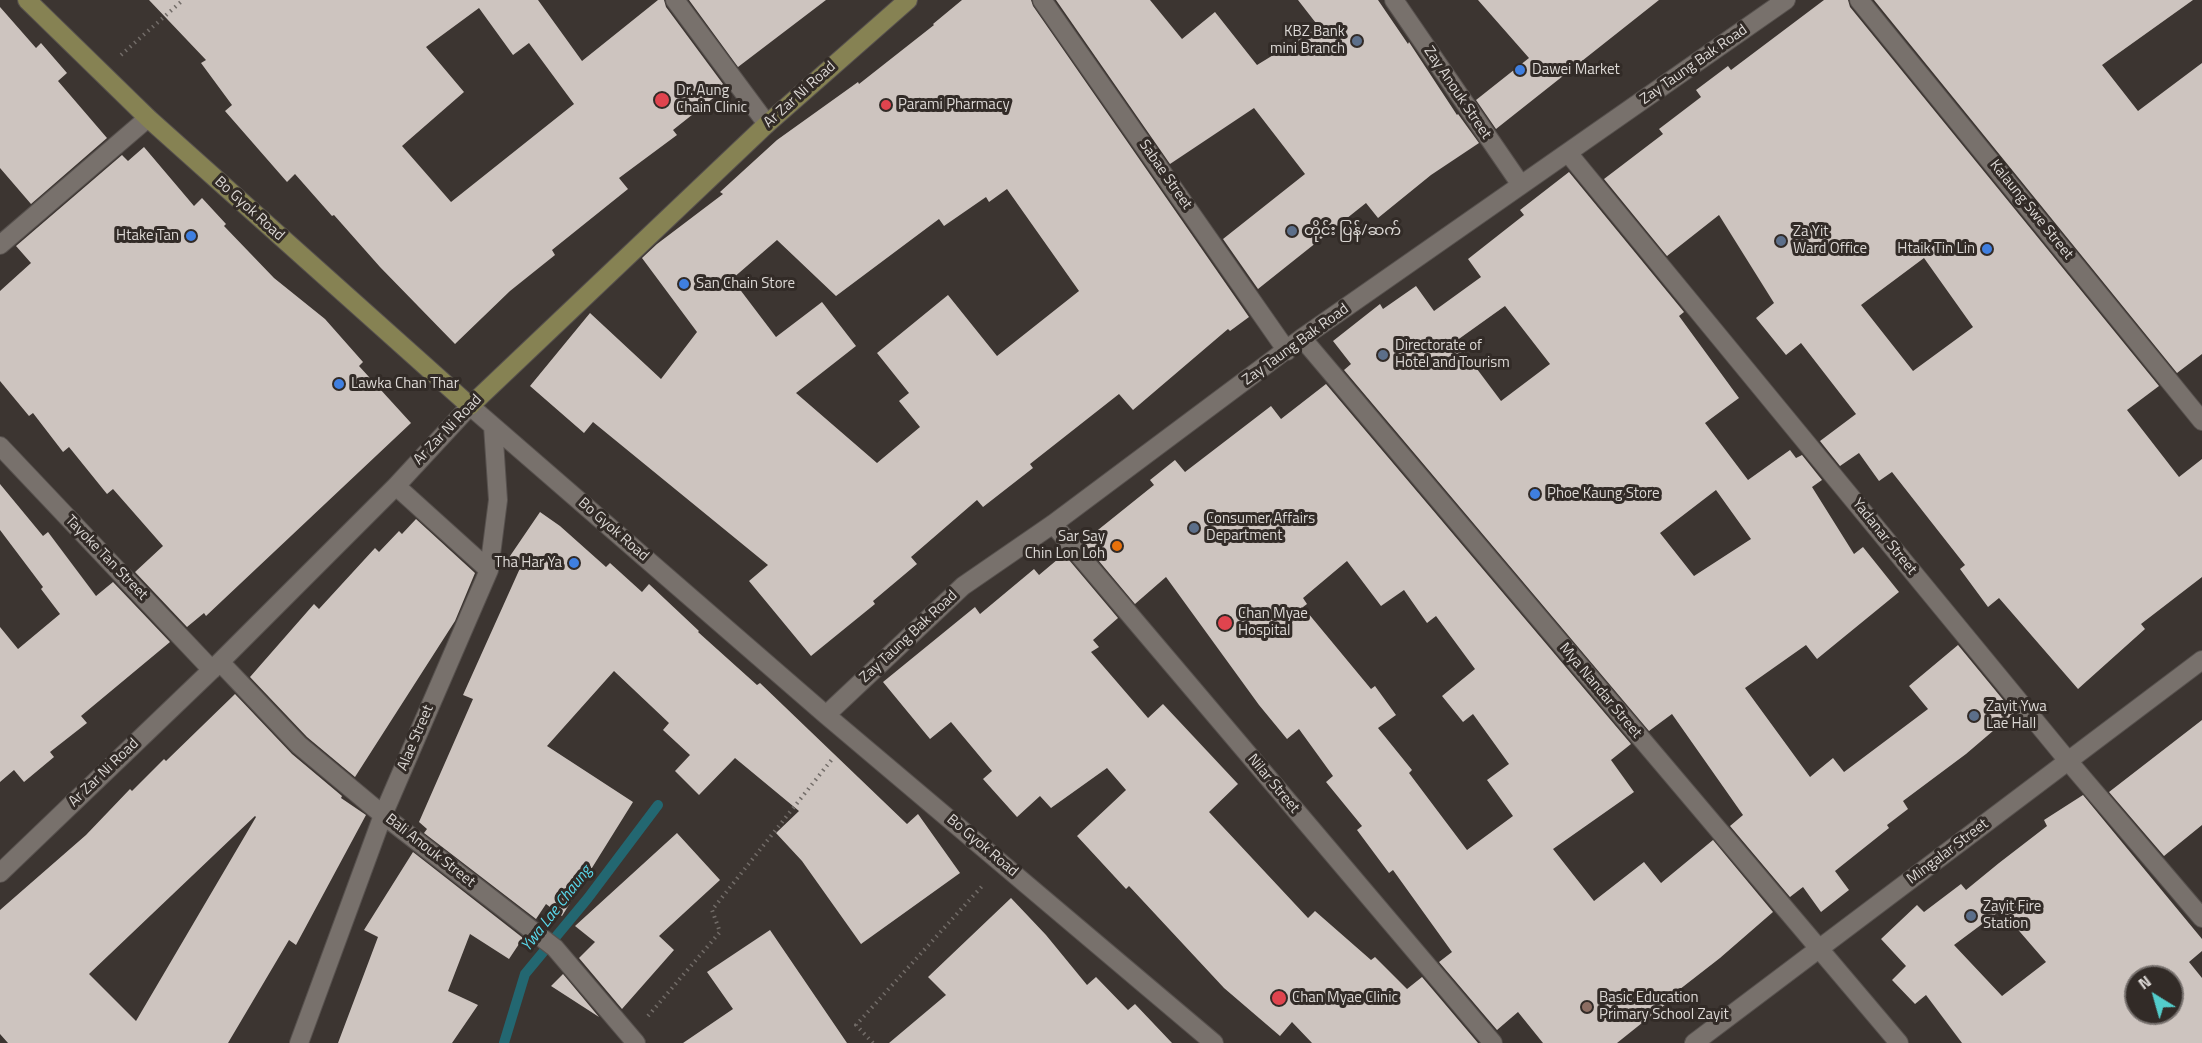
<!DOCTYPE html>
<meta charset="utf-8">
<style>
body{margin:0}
#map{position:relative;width:2202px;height:1043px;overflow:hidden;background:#3c3531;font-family:"Titillium Web",sans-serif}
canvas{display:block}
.north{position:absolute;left:2124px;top:965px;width:60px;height:60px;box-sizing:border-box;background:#322b27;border:2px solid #76706d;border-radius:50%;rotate:323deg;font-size:16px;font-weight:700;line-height:24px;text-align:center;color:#dcd8d5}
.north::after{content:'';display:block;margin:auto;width:21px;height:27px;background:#53cdcb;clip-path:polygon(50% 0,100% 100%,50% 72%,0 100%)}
</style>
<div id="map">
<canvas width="2202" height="1043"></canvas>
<div class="north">N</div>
</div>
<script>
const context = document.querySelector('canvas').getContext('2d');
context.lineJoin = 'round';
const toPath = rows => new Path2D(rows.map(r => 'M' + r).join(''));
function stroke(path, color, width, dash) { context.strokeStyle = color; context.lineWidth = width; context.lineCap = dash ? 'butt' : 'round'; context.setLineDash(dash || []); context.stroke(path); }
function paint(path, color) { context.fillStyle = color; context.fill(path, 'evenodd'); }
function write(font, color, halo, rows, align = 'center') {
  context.font = font + ' "Titillium Web","Noto Sans Myanmar",sans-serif'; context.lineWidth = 6; context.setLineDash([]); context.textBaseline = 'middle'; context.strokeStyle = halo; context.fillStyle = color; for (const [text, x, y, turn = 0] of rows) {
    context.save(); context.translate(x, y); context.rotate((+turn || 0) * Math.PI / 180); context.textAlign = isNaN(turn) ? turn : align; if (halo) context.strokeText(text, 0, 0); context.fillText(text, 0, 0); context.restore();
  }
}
const stream = toPath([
 [504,1043,525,974,588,898,658,805]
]);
const building = toPath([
 [149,0,538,0,582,61,658,0,664,0,666,7,726,88,673,130,677,135,619,178,628,189,552,250,555,255,510,291,455,344,380,267,334,215,332,216,295,174,287,182,225,111,232,105,201,63,206,60],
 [479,8,513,55,529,43,574,104,451,202,402,146,464,92,426,47],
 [689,0,826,0,738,67],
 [962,0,1031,0,1033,6,1249,317,1230,331,1228,329,1133,410,1119,394,1030,464,1033,468,983,507,977,500,911,557,917,564,873,601,875,604,811,656,749,581,768,565,593,422,584,433,530,386,590,313,661,379,697,332,642,258,657,244,723,194,720,192,777,140,858,82,859,84,934,25,933,24],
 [1007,189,1079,291,997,356,948,295,877,353,909,393,899,401,920,427,877,463,796,393,856,346,822,302,776,337,732,279,777,240,836,296,939,219,944,226,986,197,989,202],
 [1056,0,1150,0,1182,39,1215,12,1257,65,1319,27,1298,0,1378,0,1408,44,1409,42,1457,115,1458,114,1479,143,1431,175,1378,218,1366,203,1258,289,1223,239,1305,174,1254,108,1170,164],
 [1478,0,1659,0,1496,129,1476,100,1529,58],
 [1824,0,1848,0,1850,7,2159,386,2127,410,2179,477,2202,459,2202,577,2141,624,2145,629,2078,689,1999,598,1988,607,1960,569,1965,565,1892,472,1879,481,1859,453,1840,466,1820,441,1856,414,1801,343,1786,355,1756,318,1774,303,1719,215,1667,256,1604,179,1663,134,1659,129,1701,97,1696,90,1728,66,1731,70],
 [1924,258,1973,327,1913,371,1861,305],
 [1874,0,2193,0,2102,65,2138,111,2202,63,2202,354,2177,373],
 [0,7,36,48,41,43,67,73,58,81,107,138,31,204,0,168],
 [144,147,194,206,202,198,226,224,224,226,274,278,325,319,363,362,359,366,411,423,206,616,204,613,187,627,135,572,163,546,113,489,107,494,69,447,63,452,33,413,29,416,0,381,0,291,31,263,16,246,122,155,128,161],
 [1569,172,1684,312,1679,316,1739,398,1705,423,1748,480,1790,450,1796,458,1802,455,1822,480,1812,487,1854,554,1863,547,1899,592,1817,659,1806,645,1745,688,1810,777,1833,758,1844,772,1928,709,1909,686,1958,645,2014,713,1966,754,1903,801,1908,809,1887,825,1889,828,1835,871,1849,890,1821,912,1803,887,1790,897,1730,826,1743,815,1672,714,1649,731,1344,370,1351,364,1333,341,1380,304,1383,309,1416,286,1434,311,1481,277,1468,259,1524,215,1520,210],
 [1505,306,1550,364,1501,401,1456,341],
 [1716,490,1751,539,1694,576,1660,533],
 [1326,384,1631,744,1611,760,1634,792,1553,849,1594,901,1644,862,1661,883,1713,840,1773,912,1720,958,1675,993,1677,995,1617,1043,1543,1043,1518,1012,1497,1030,1439,962,1452,952,1393,870,1389,873,1357,830,1362,826,1326,782,1333,776,1299,729,1287,739,1259,705,1166,577,1135,604,1083,542,1154,485,1150,480,1175,460,1185,472,1271,406,1281,419],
 [1347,561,1381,606,1404,590,1427,623,1436,616,1475,669,1442,696,1463,722,1473,714,1509,764,1487,780,1513,816,1467,850,1409,773,1412,770,1378,728,1396,715,1375,686,1371,689,1303,607,1307,604,1303,598],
 [0,484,43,536,48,532,96,596,113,582,170,642,81,716,87,723,50,752,54,757,24,782,14,770,0,782,0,627,18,649,60,614,41,589,43,587,0,530],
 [540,512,560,526,606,567,610,563,642,592,649,584,699,631,698,632,757,685,760,683,907,824,918,814,960,873,861,944,802,861,776,833,799,811,735,758,699,795,675,771,690,755,663,730,669,723,614,671,547,746,633,802,562,916,546,904,536,919,424,833,427,829,419,822,473,699,463,695,521,566,508,559],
 [416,519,475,573,455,621,355,777,307,737,250,677,314,604,319,609,375,548,379,552,399,531,402,534],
 [1064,554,1118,618,1093,640,1099,647,1091,652,1148,718,1163,704,1238,784,1209,812,1308,918,1315,911,1371,960,1375,957,1407,989,1422,977,1478,1043,1312,1043,1292,1022,1280,1036,1224,988,1129,886,1126,889,1077,836,1126,790,1107,768,1051,808,1040,796,1017,817,983,779,992,771,951,722,930,739,883,682,975,607,980,614,1034,569,1039,575],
 [235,694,292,754,342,796,341,798,366,815,296,945,289,940,228,1043,8,1043,0,1034,0,910,86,835,130,789,132,791,164,759,166,761],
 [255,816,256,817,136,1021,89,974],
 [2202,720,2202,825,2164,856,2109,792],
 [2083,795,2202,939,2202,951,2189,962,2202,978,2202,1043,1962,1043,1926,995,1915,1004,1892,980,1906,966,1881,939,1917,905,1924,912,1961,884,1966,890,1999,863,2047,826,2044,820],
 [2001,910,2046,962,2002,996,1954,945],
 [2136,977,2172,977,2172,1013,2136,1013],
 [677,833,720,880,659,936,674,950,622,1009,579,958,595,942,575,926],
 [413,852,523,938,509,959,470,934,448,991,478,1005,452,1043,338,1043,378,937,364,930],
 [1011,898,1046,935,1087,985,1096,977,1128,1010,1135,1004,1172,1043,889,1043,946,995,928,977],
 [770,930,847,1043,683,1043,733,1009,707,972],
 [563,974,599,1017,551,986]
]);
const path = toPath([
 [121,55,183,0],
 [648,1016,720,932,712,910,833,758],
 [873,1043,856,1025,984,884]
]);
const minor = toPath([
 [675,0,767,124],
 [1042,0,1287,351],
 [1394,0,1521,185],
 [1859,0,2202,421],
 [1568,153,2069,762,2202,918],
 [0,245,148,118],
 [1302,338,1899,1043],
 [0,446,212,670],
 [396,486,489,570],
 [1053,524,1493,1043],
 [220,662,299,745,383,815,555,948,636,1043],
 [826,715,963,586,1053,524,1302,338,1786,0],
 [0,873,220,662,396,486,470,406,826,715,1214,1043],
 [299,1043,383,815,489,570,498,500,493,426],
 [1694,1043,2202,660]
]);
const major = toPath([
 [27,0,148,118,470,406,767,124,908,0]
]);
const markers = [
 [1357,41,6,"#5c6f8a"],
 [1520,70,6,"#3f7fe0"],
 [662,100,8,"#e0444e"],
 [886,105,6,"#e0444e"],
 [1292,231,6,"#5c6f8a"],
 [191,236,6,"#3f7fe0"],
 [1781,241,6,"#5c6f8a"],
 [1987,249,6,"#3f7fe0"],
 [684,284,6,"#3f7fe0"],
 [1383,355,6,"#5c6f8a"],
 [339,384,6,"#3f7fe0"],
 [1535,494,6,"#3f7fe0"],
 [1194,528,6,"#5c6f8a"],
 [1117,546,6,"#e8710a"],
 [574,563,6,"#3f7fe0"],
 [1225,623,8,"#e0444e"],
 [1974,716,6,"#5c6f8a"],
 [1971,916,6,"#5c6f8a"],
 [1279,998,8,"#e0444e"],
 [1587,1007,6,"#8d6e63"]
];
const poiNames = [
 ["KBZ Bank",1345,32,"right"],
 ["mini Branch",1345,49,"right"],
 ["Dawei Market",1532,70],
 ["Dr. Aung",676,91],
 ["Chain Clinic",676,108],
 ["Parami Pharmacy",898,105],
 ["တိုင်း ပြန်/ဆက်",1304,231],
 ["Za Yit",1793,232],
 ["Ward Office",1793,249],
 ["Htake Tan",179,236,"right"],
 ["Htaik Tin Lin",1975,249,"right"],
 ["San Chain Store",696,284],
 ["Directorate of",1395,346],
 ["Hotel and Tourism",1395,363],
 ["Lawka Chan Thar",351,384],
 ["Phoe Kaung Store",1547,494],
 ["Consumer Affairs",1206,519],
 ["Department",1206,536],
 ["Sar Say",1105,537,"right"],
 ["Chin Lon Loh",1105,554,"right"],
 ["Tha Har Ya",562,563,"right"],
 ["Chan Myae",1238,614],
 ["Hospital",1238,631],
 ["Zayit Ywa",1986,707],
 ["Lae Hall",1986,724],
 ["Zayit Fire",1983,907],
 ["Station",1983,924],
 ["Chan Myae Clinic",1292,998],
 ["Basic Education",1599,998],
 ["Primary School Zayit",1599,1015]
];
const streetNames = [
 ["Zay Taung Bak Road",1694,65,-35],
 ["Zay Anouk Street",1457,93,56],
 ["Ar Zar Ni Road",800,95,-42],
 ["Sabae Street",1165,175,55],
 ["Bo Gyok Road",249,209,42],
 ["Kalaung Swe Street",2031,210,51],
 ["Zay Taung Bak Road",1296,345,-36],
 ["Ar Zar Ni Road",448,430,-46],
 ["Bo Gyok Road",613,530,41],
 ["Yadanar Street",1884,537,51],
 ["Tayoke Tan Street",106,558,46],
 ["Zay Taung Bak Road",909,637,-43],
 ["Mya Nandar Street",1600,691,50],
 ["Alae Street",416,738,-67],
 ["Ar Zar Ni Road",104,773,-44],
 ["Nilar Street",1273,784,50],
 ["Bo Gyok Road",982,846,40],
 ["Bali Anouk Street",430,851,38],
 ["Mingalar Street",1948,852,-37]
];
const waterNames = [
 ["Ywa Lae Chaung",557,909,-52]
];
stroke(stream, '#236771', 10);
paint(building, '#cdc4bf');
stroke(minor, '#57514e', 20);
stroke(major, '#57514e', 20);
stroke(path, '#726c68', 4, [1.5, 4.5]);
stroke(minor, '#78716c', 18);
stroke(major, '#868253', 18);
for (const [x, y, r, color] of markers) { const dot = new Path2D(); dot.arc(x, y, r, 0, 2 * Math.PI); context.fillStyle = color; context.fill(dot); stroke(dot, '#322b27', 2); }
write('15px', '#dcd8d5', '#322b27', poiNames, 'left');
write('15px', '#dcd8d5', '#322b27', streetNames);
write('italic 16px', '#59daed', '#322b27', waterNames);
</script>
